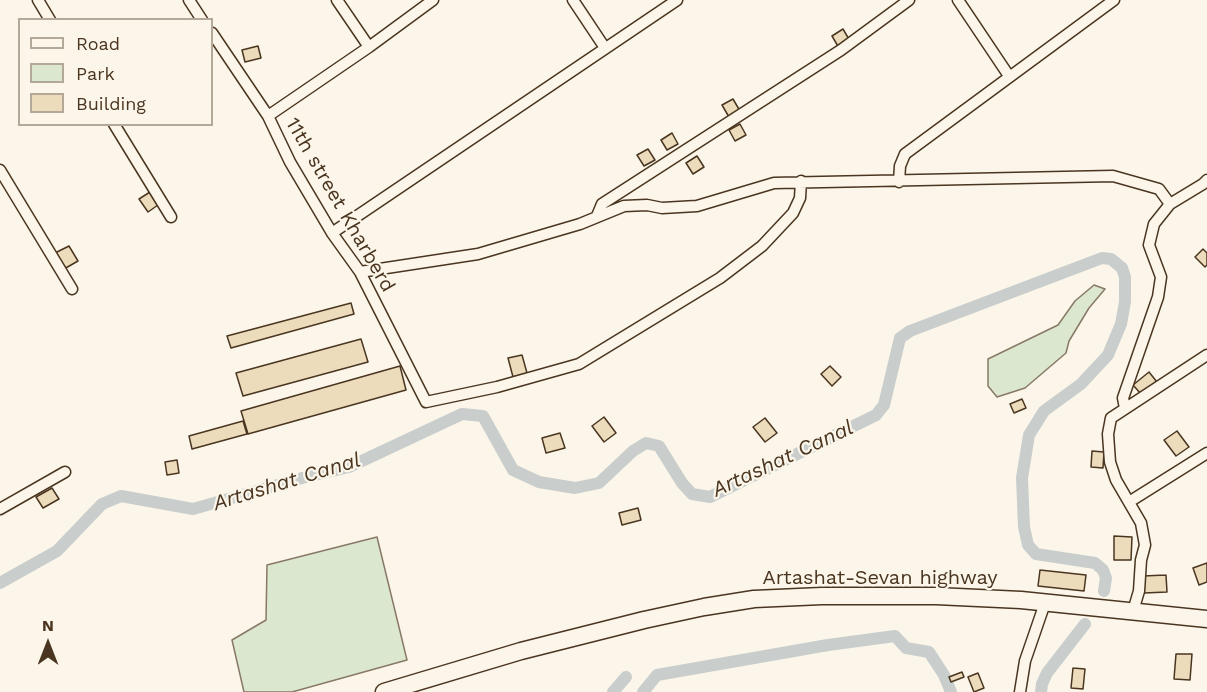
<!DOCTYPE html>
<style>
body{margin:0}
#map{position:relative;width:1207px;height:692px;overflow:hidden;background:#fbf6e9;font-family:"Work Sans",sans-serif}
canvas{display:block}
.legend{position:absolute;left:18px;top:18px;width:195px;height:108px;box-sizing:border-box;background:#fbf6e9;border:2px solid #b4a999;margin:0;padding:8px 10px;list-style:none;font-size:18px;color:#4a3520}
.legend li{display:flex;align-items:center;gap:12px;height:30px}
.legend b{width:30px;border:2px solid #b4a999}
.north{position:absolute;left:18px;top:614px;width:60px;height:60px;-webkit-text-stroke:4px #fbf6e9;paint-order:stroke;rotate:0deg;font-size:16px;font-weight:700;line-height:24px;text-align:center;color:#4a3520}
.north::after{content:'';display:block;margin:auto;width:21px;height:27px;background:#4a3520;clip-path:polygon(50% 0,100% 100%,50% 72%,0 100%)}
</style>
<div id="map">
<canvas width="1207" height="692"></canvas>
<ul class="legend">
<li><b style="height:8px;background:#fbf6e9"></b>Road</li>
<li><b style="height:16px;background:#dce7d0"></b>Park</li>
<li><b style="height:16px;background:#ecdcbc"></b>Building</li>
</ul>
<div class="north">N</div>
</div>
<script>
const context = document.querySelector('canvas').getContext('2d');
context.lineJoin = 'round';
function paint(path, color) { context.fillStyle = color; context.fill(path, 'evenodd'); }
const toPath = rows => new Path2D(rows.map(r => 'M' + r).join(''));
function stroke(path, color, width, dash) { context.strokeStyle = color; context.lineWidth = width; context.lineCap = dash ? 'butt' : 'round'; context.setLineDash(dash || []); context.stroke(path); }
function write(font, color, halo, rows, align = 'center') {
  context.font = font + ' "Work Sans",sans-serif'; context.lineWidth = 4.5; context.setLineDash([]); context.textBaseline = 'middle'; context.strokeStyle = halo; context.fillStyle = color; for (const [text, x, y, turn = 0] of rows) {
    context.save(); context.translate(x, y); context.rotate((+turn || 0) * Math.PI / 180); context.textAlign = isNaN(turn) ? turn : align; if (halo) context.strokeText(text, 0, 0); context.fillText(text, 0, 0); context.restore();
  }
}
const green = toPath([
 [1094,285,1105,289,1089,308,1069,341,1066,353,1025,388,997,397,988,386,988,359,1058,325,1075,301,1094,285],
 [377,537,407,660,292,692,244,692,232,640,266,620,267,565,377,537]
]);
const canal = toPath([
 [0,583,57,551,102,504,121,496,193,509,302,478,349,467,462,414,483,416,513,470,539,482,575,488,599,483,633,451,646,443,659,446,682,483,692,494,710,497,876,415,884,405,900,338,910,331,1102,258,1111,259,1122,268,1125,277,1125,302,1121,324,1108,355,1081,384,1044,411,1029,435,1022,478,1024,527,1028,545,1036,554,1095,563,1103,570,1106,578,1104,591],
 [613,692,626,677],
 [643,692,657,675,828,645,895,636,906,648,929,652,944,675,951,692],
 [1041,692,1042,684,1047,673,1085,624]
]);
const building = toPath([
 [843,29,850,41,839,48,832,36,843,29],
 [258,46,261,58,245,62,242,50,258,46],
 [733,99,740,111,729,117,722,105,733,99],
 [740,124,746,135,735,141,729,130,740,124],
 [672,133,678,144,667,150,661,140,672,133],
 [648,149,655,160,644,166,637,155,648,149],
 [697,156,704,167,693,174,686,163,697,156],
 [150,192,158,205,148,212,139,199,150,192],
 [69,246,78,261,64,269,55,253,69,246],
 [1203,249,1207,253,1207,265,1205,267,1195,257,1203,249],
 [351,303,354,314,231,348,227,336,351,303],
 [361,339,368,362,243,396,236,373,361,339],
 [522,355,527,373,513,377,508,358,522,355],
 [400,366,406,390,248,434,241,411,400,366],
 [830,366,841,377,832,386,821,374,830,366],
 [1149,372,1157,382,1141,394,1133,385,1149,372],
 [1022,399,1026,408,1014,413,1010,404,1022,399],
 [604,417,616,433,604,442,592,426,604,417],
 [765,418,777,433,765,442,753,427,765,418],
 [243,421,247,434,192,449,189,436,243,421],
 [1177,431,1189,447,1176,456,1164,440,1177,431],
 [560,433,565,448,546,453,542,438,560,433],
 [1092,451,1104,452,1103,468,1091,467,1092,451],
 [177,460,179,473,167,475,165,462,177,460],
 [52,488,59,499,43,508,36,497,52,488],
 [638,508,641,520,622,525,619,513,638,508],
 [1114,536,1132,537,1131,560,1114,560,1114,536],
 [1207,563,1207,582,1199,585,1193,568,1207,563],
 [1040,570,1086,575,1084,591,1038,586,1040,570],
 [1166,575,1167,592,1144,593,1143,576,1166,575],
 [1176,654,1192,654,1190,680,1174,679,1176,654],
 [1073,668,1085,669,1083,689,1071,688,1073,668],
 [962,672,964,677,951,682,949,677,962,672],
 [978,673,984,688,974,692,968,677,978,673]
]);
const street = toPath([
 [38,0,50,20],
 [189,0,202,20],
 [337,0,369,47],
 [573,0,605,48],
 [958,0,1009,76],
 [212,33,268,116,290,162,332,233,360,272,426,402,497,387,579,364,720,278,762,246,793,213,800,198,801,181],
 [268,116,369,47,433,0],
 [114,124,171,217],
 [0,170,72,289],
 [899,182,900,166,905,154,1114,0],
 [1170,204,1203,184,1207,180],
 [597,216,602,204,841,50,909,0],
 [332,233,677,0],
 [360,272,478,254,580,224,624,206,647,205,662,208,697,206,774,183,1113,176,1159,189,1170,204,1154,224,1149,245,1161,277,1158,297,1123,398,1125,408],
 [1129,502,1207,453],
 [0,509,65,472],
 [1133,611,1139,591,1141,560,1145,545,1141,523,1116,480,1110,462,1108,434,1111,418,1207,355],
 [1020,692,1025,661,1045,603]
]);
const primary = toPath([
 [384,692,521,651,644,620,704,607,754,599,822,596,936,596,1021,600,1207,619]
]);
const streetNames = [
 ["11th street Kharberd",340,205,60],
 ["Artashat-Sevan highway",880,578]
];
const waterNames = [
 ["Artashat Canal",783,459,-25],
 ["Artashat Canal",287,482,-17]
];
paint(green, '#dce7d0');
stroke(green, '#887966', 1.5);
stroke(canal, '#c9cecd', 12);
paint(building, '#ecdcbc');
stroke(building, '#4a3520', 1.5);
stroke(street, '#4a3520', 13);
stroke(primary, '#4a3520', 19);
stroke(street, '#fbf6e9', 10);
stroke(primary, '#fbf6e9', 16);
write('20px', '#4a3520', '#fbf6e9', streetNames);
write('italic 21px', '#4a3520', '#fbf6e9', waterNames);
</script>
